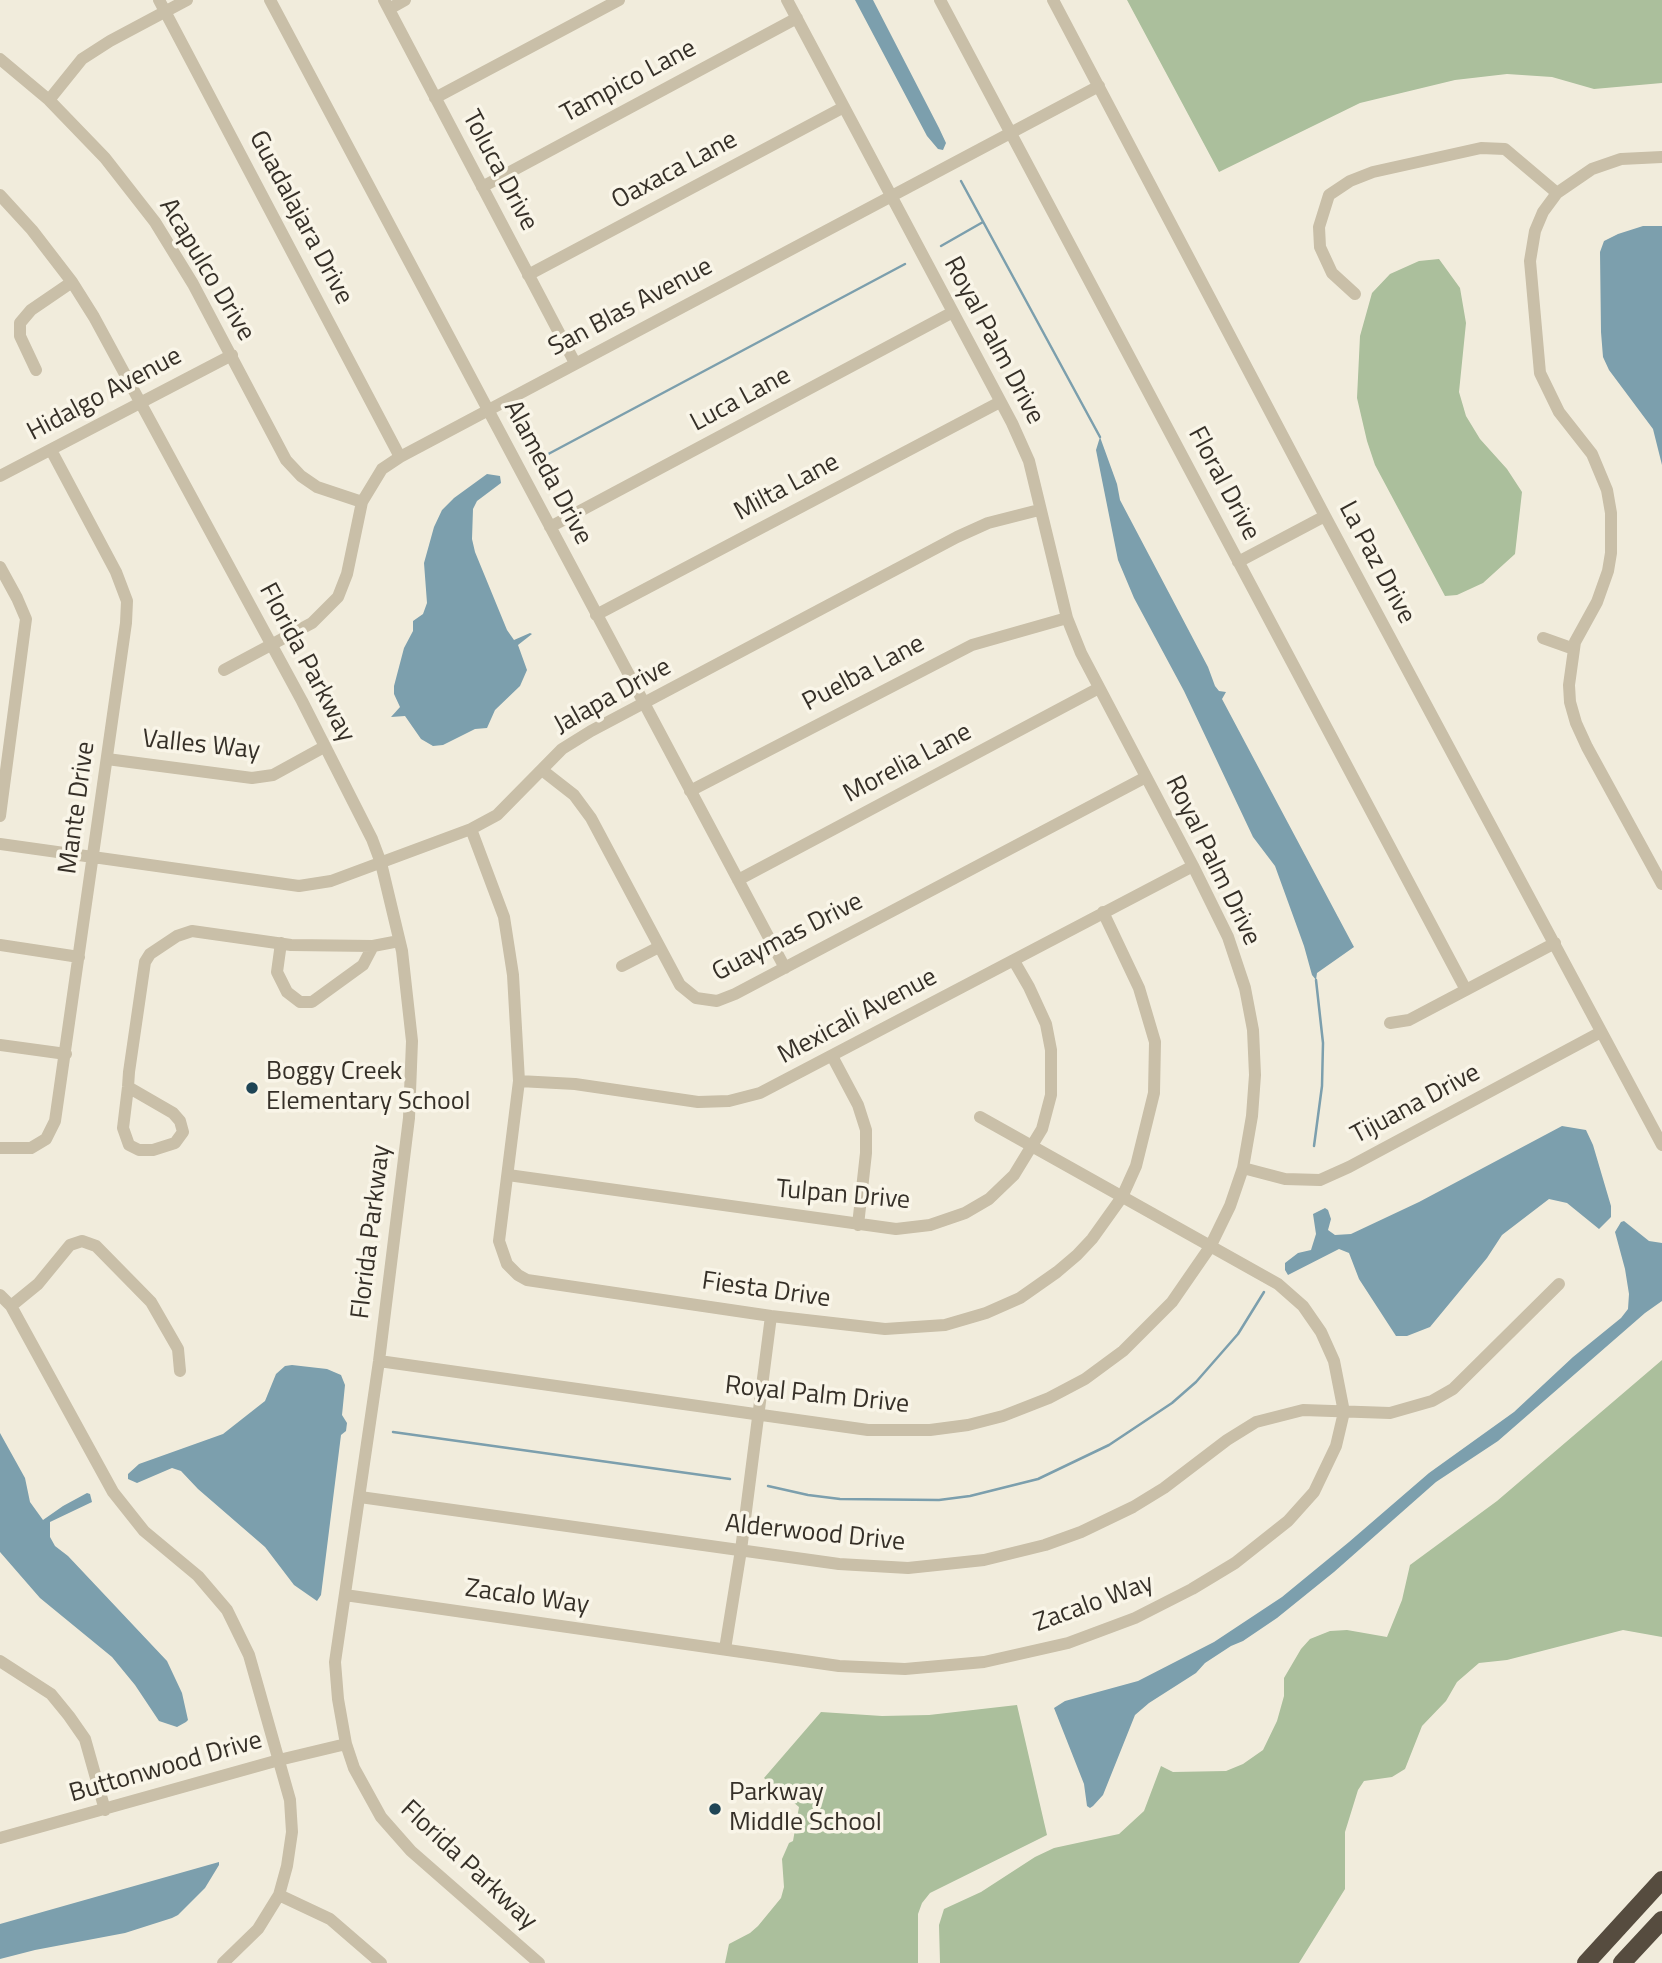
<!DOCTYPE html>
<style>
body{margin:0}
canvas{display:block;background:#f1ecdc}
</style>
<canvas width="1662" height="1963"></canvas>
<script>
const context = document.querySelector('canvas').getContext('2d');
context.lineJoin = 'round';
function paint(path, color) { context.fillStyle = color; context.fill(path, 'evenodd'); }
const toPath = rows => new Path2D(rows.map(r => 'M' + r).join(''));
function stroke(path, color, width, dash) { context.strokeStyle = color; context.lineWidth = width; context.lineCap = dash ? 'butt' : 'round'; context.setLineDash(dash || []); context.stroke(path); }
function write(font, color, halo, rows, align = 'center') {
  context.font = font + ' "Titillium Web",sans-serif'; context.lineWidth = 7; context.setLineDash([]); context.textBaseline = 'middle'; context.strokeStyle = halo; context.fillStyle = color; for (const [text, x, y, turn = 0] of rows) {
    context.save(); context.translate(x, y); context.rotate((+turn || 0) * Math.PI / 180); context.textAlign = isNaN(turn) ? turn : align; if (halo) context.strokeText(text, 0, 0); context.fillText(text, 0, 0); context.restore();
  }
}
const green = toPath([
 [1127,0,1662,0,1662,83,1594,89,1552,77,1507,74,1455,80,1360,103,1219,172],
 [1439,259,1460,288,1466,323,1459,392,1466,416,1480,439,1507,469,1522,492,1515,554,1483,583,1457,595,1445,596,1375,465,1367,441,1357,398,1360,336,1372,293,1390,274,1419,261],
 [1662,1360,1662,1637,1623,1630,1507,1660,1479,1663,1457,1682,1446,1701,1422,1726,1405,1769,1392,1777,1364,1781,1358,1790,1345,1832,1345,1889,1299,1963,940,1963,939,1925,944,1909,981,1892,1035,1857,1054,1848,1119,1834,1144,1811,1161,1766,1173,1772,1226,1771,1243,1764,1263,1750,1277,1721,1284,1696,1284,1678,1301,1649,1310,1639,1330,1631,1347,1630,1387,1637,1402,1600,1410,1565,1497,1501],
 [1017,1705,1047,1835,930,1893,922,1903,918,1914,918,1963,725,1963,729,1944,750,1933,758,1926,781,1898,784,1887,782,1859,789,1843,793,1841,799,1807,764,1778,821,1712,882,1716,929,1715]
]);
const water = toPath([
 [855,0,873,0,939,128,946,143,943,150,938,149,927,136],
 [1643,226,1662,226,1662,465,1653,429,1609,370,1603,357,1601,332,1600,252,1604,241,1618,234],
 [1100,437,1117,484,1120,500,1208,667,1215,686,1219,691,1226,692,1222,699,1354,947,1317,973,1316,980,1312,975,1304,946,1275,866,1253,837,1184,691,1134,598,1118,560,1096,450],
 [487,474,500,476,501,483,477,501,473,509,472,539,475,552,507,630,514,640,530,633,532,634,518,645,527,670,520,686,495,710,487,728,475,729,443,745,433,746,421,739,405,716,391,717,400,707,394,694,394,686,404,648,413,631,413,621,423,614,427,603,424,563,434,527,442,510,454,498],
 [1562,1126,1586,1130,1593,1145,1611,1206,1611,1217,1599,1229,1567,1203,1549,1199,1502,1235,1487,1258,1430,1327,1407,1336,1396,1336,1359,1279,1349,1253,1339,1249,1288,1275,1285,1270,1285,1263,1298,1253,1311,1250,1316,1234,1313,1214,1325,1208,1328,1210,1331,1219,1328,1230,1335,1235,1351,1234,1419,1202],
 [1624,1221,1649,1241,1662,1243,1662,1301,1645,1313,1498,1441,1436,1482,1334,1572,1277,1618,1243,1641,1231,1646,1205,1663,1196,1673,1149,1703,1135,1715,1103,1795,1093,1806,1090,1808,1087,1806,1084,1784,1054,1708,1065,1701,1138,1681,1214,1642,1282,1597,1349,1542,1429,1473,1514,1412,1573,1357,1621,1318,1628,1309,1629,1294,1625,1269,1615,1232,1621,1222],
 [292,1365,327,1369,341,1375,345,1385,342,1415,347,1423,346,1431,341,1435,321,1595,317,1601,294,1585,265,1547,198,1489,181,1471,172,1468,137,1483,128,1479,128,1474,139,1464,223,1434,265,1401,276,1374,285,1366],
 [0,1433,25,1478,30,1502,43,1520,63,1506,87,1493,90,1494,92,1502,50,1522,50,1537,55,1546,68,1556,167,1661,182,1693,188,1720,186,1722,177,1727,159,1721,135,1685,112,1657,40,1598,0,1552],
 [219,1862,219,1865,205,1888,178,1915,172,1918,125,1933,35,1950,0,1959,0,1924]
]);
const stream = toPath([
 [961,181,1100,437],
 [941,246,983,222],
 [537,460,905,264],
 [1314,1146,1322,1086,1323,1043,1316,980],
 [393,1432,730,1479],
 [768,1486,808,1495,840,1499,939,1500,970,1496,1038,1479,1109,1445,1172,1403,1196,1382,1238,1334,1264,1292]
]);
const minor = toPath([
 [159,0,400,457],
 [270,0,785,968],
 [384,0,575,363],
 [940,0,1466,990],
 [1053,0,1325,516,1662,1145],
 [389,9,405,0],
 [0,59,49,100,105,158,155,222,193,284,286,460,301,476,317,487,362,502],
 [435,98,619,0],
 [49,100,82,59,110,41,187,0],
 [1662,157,1621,159,1592,169,1557,193,1543,212,1535,231,1530,261,1540,373,1559,412,1592,454,1607,490,1611,513,1611,553,1608,571,1597,602,1575,642,1569,685,1570,702,1576,723,1587,747,1662,884],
 [482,187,797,18],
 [0,195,32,230,72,282,94,317,302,701,372,839,381,863,402,951,412,1041,409,1118,379,1361,335,1662,338,1699,346,1744,354,1768,381,1817,411,1851,539,1963],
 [528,275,844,107],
 [1355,294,1332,273,1320,247,1319,227,1329,195,1350,181,1373,172,1481,148,1505,149,1557,193],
 [36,370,20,336,20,323,31,310,72,282],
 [0,476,232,355],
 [550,527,953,312],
 [1238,562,1325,516],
 [0,567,17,598,26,619,0,816],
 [596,615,1000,402],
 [1543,638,1574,649],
 [224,670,312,623,338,597,347,574,362,502,382,469,400,457,1099,86],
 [107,759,252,778,273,775,324,747],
 [542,770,574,795,591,818,680,985,696,998,717,1001,735,994,1146,777],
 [690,791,972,645,1067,618],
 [471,829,504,917,513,975,519,1081,499,1241,507,1264,518,1275,527,1280,771,1316,885,1329,945,1325,986,1313,1020,1298,1057,1272,1077,1255,1092,1239,1122,1197,1136,1166,1154,1093,1155,1042,1139,988,1103,912],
 [0,844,299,886,331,881,471,829,497,815,562,749,591,731,957,537,988,523,1039,510],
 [738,880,1099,688],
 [281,943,277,972,287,992,300,1002,312,1002,363,965,373,946],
 [0,945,79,957],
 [622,966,659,947],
 [1390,1023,1409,1020,1555,943],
 [0,1045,66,1054],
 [832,1056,858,1105,866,1130,866,1153,858,1225],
 [519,1081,575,1084,698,1102,729,1101,760,1093,1193,866],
 [128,1087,173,1113,180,1121,183,1132,175,1143,153,1150,139,1150,129,1145,123,1128,128,1087,129,1072,145,962,150,954,177,936,192,931,291,945,373,946,399,941],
 [0,1148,31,1148,46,1139,55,1121,126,623,127,601,116,572,51,450],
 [1243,1168,1285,1179,1320,1180,1349,1167,1601,1032],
 [508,1175,896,1229,930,1225,965,1213,989,1199,1014,1175,1042,1129,1051,1095,1051,1050,1046,1024,1029,987,1014,961],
 [0,1295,11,1306,113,1492,144,1531,198,1576,227,1610,249,1655,290,1800,292,1832,287,1866,279,1895,258,1929,223,1963],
 [11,1306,38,1284,70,1245,82,1241,96,1246,151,1302,178,1349,180,1371],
 [379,1361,868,1430,930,1430,968,1425,1003,1416,1049,1398,1085,1379,1123,1351,1172,1302,1210,1247,1230,1206,1243,1168,1252,1116,1255,1075,1253,1030,1245,988,1228,937,1193,866,1081,653,1067,618,1029,461,1012,423,787,0],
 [360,1497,839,1564,908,1568,984,1560,1045,1545,1081,1532,1133,1507,1164,1488,1227,1440,1256,1422,1303,1410,1390,1413,1432,1401,1453,1389,1559,1284],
 [345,1595,839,1666,905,1669,984,1662,1068,1643,1135,1618,1192,1589,1235,1563,1288,1521,1314,1492,1336,1446,1344,1412,1334,1361,1321,1332,1303,1306,1278,1284,980,1117],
 [725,1649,741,1550,771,1316],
 [0,1661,51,1694,69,1716,85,1739,105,1810],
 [0,1838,279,1760,346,1744],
 [279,1895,330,1919,381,1963]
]);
const highway = toPath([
 [1586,1963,1662,1880],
 [1622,1963,1662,1920]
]);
const markers = [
 [252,1088,7,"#1f4556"],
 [715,1809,7,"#1f4556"]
];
const streetNames = [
 ["Tampico Lane",629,82,-28],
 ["Toluca Drive",499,171,62],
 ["Oaxaca Lane",675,171,-28],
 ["Guadalajara Drive",300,218,62],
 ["Acapulco Drive",206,270,59],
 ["San Blas Avenue",631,308,-28],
 ["Royal Palm Drive",993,341,62],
 ["Hidalgo Avenue",105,395,-28],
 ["Luca Lane",741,400,-28],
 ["Alameda Drive",547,473,62],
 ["Floral Drive",1223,484,62],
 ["Milta Lane",787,488,-28],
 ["La Paz Drive",1376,563,62],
 ["Florida Parkway",306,663,62],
 ["Puelba Lane",864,674,-28],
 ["Jalapa Drive",613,697,-29],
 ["Valles Way",201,746,6],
 ["Morelia Lane",908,764,-28],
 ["Mante Drive",78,808,-82],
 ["Royal Palm Drive",1212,861,64],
 ["Guaymas Drive",788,938,-27],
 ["Mexicali Avenue",858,1017,-28],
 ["Tijuana Drive",1416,1105,-28],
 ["Tulpan Drive",843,1196,5],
 ["Florida Parkway",372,1232,-83],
 ["Fiesta Drive",766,1291,8],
 ["Royal Palm Drive",817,1396,6],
 ["Alderwood Drive",815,1534,6],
 ["Zacalo Way",527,1598,8],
 ["Zacalo Way",1094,1604,-20],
 ["Buttonwood Drive",166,1768,-16],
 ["Florida Parkway",468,1866,43]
];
const poiNames = [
 ["Boggy Creek",266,1073],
 ["Elementary School",266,1103],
 ["Parkway",729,1794],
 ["Middle School",729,1824]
];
paint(green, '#abbf9c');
paint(water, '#7c9fad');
stroke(stream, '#7c9fad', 2.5);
stroke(minor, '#c9bfa8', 12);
stroke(highway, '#564c3f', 18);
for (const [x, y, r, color] of markers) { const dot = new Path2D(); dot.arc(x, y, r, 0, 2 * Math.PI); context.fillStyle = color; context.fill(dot); stroke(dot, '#f9f5e8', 2.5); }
write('26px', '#363028', '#f9f5e8', streetNames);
write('26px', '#363028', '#f9f5e8', poiNames, 'left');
</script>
